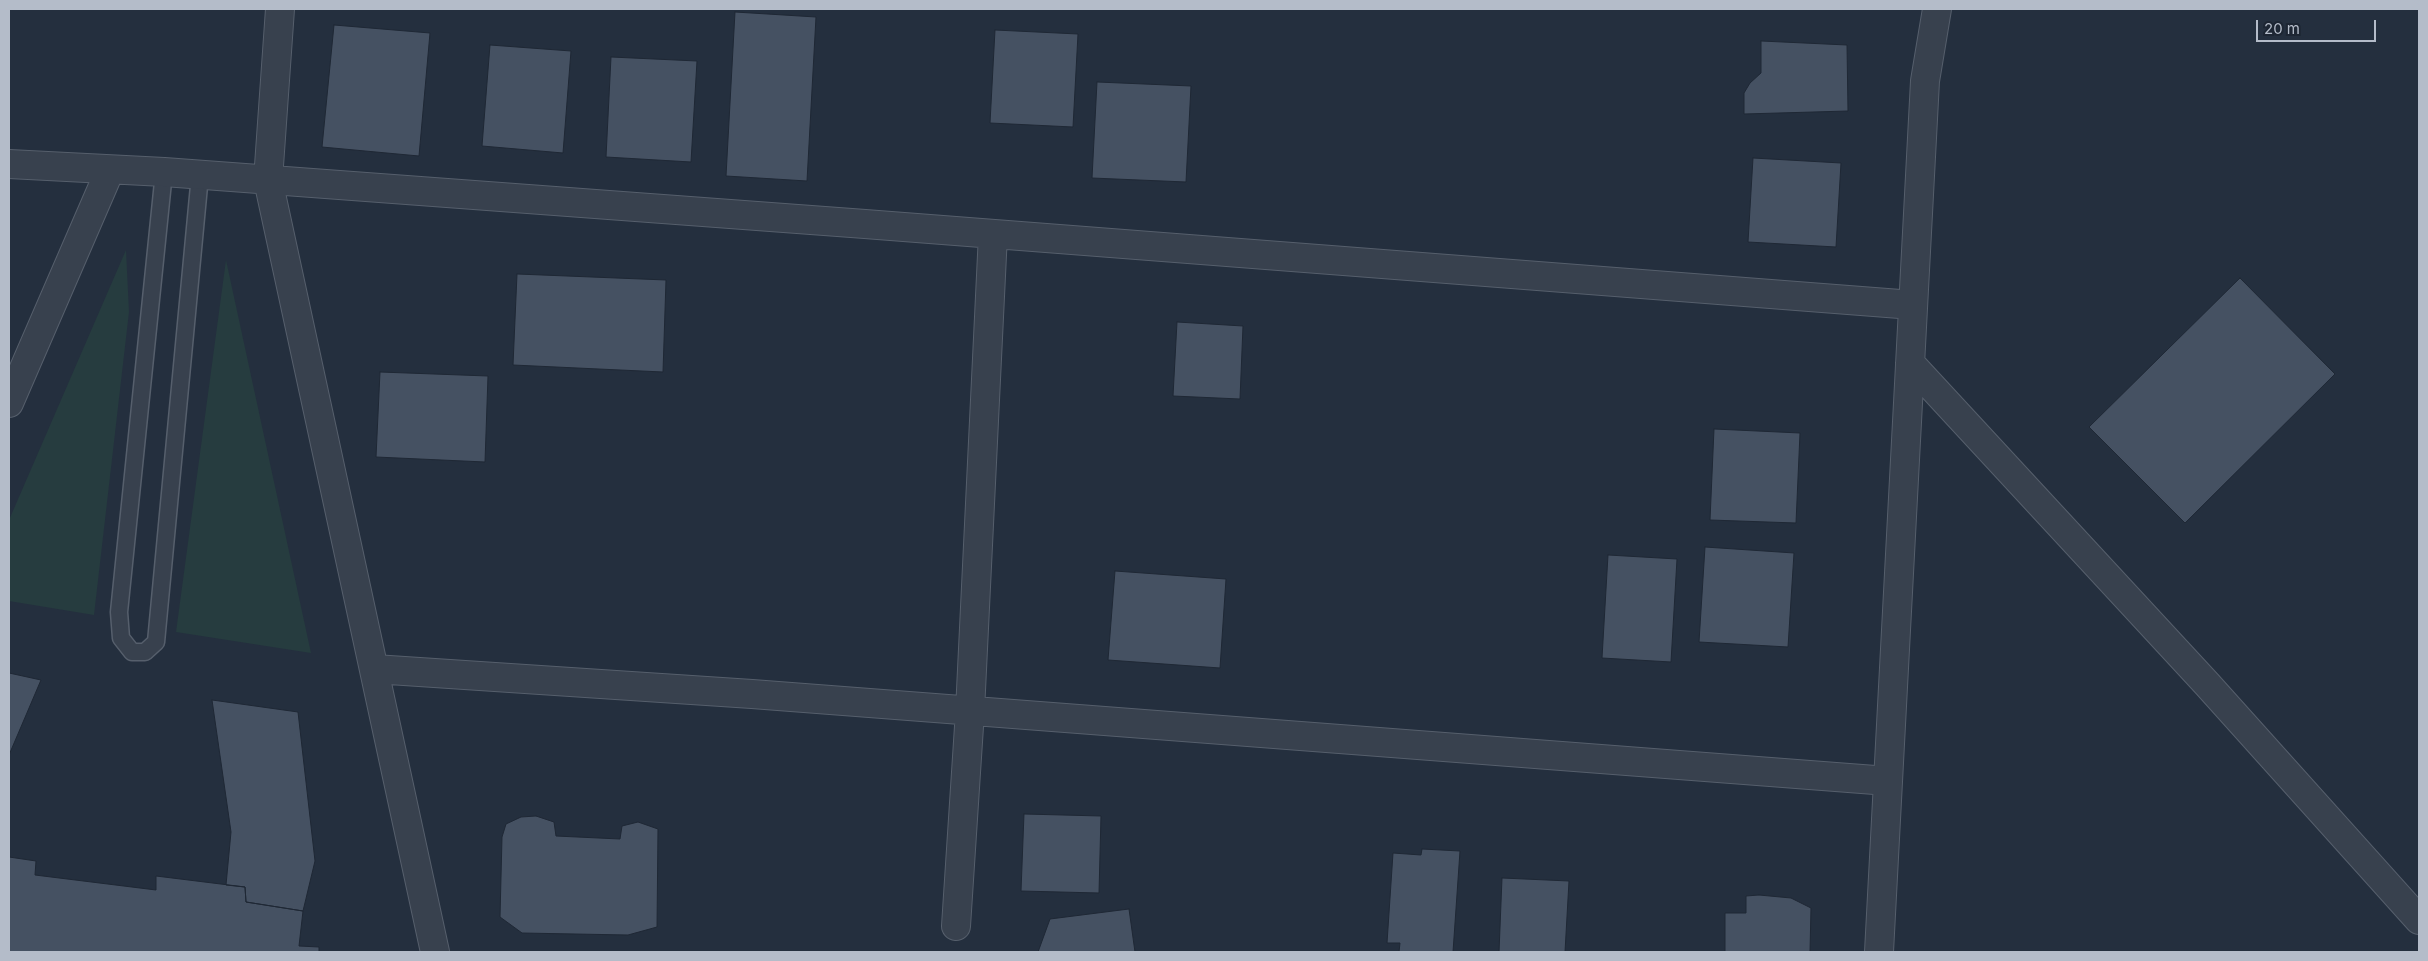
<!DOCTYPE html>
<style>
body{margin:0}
#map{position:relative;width:2428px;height:961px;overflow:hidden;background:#242f3e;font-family:Inter,sans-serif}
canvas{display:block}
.frame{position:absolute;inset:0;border:10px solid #b4bcc9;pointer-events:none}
.scale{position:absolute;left:2256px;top:20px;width:120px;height:22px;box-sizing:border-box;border:2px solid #b4bcc9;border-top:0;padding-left:6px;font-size:15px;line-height:18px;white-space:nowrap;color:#b4bcc9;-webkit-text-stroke:4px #1d2633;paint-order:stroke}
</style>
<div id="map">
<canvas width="2428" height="961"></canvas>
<div class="frame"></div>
<div class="scale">20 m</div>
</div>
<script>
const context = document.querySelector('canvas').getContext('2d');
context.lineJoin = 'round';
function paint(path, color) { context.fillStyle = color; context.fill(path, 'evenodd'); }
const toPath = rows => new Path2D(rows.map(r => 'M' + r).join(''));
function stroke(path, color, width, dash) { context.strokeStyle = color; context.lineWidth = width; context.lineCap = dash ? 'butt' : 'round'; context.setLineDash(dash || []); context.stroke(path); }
const green = toPath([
 [126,250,129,312,94,615,9,601,9,520],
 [226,260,311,653,176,632]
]);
const building = toPath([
 [735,12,816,17,807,181,726,176,735,12],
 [334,25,430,33,419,156,322,147,334,25],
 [995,30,1078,34,1073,127,990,123,995,30],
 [1761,41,1847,45,1848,111,1744,114,1744,93,1750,83,1761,73,1761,41],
 [490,45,571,51,563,153,482,146,490,45],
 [611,57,697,61,691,162,606,157,611,57],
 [1097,82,1191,86,1186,182,1092,178,1097,82],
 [1753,158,1841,163,1836,247,1748,242,1753,158],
 [517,274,666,280,663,372,513,365,517,274],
 [2240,278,2335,374,2185,523,2089,427,2240,278],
 [1177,322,1243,326,1240,399,1173,396,1177,322],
 [380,372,488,376,485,462,376,457,380,372],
 [1714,429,1800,433,1796,523,1710,520,1714,429],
 [1705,547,1794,553,1788,647,1699,642,1705,547],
 [1608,555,1677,559,1671,662,1602,658,1608,555],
 [1115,571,1226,579,1220,668,1108,660,1115,571],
 [9,673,41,680,9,755,9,673],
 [212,700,298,712,315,861,303,911,246,902,245,887,226,885,231,832,212,700],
 [1024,814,1101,816,1099,893,1021,891,1024,814],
 [536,816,554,822,556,836,620,839,622,826,638,822,658,829,657,927,628,935,522,933,500,917,502,837,506,824,521,817,536,816],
 [1422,849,1460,851,1453,952,1399,952,1400,943,1387,943,1393,853,1421,855,1422,849],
 [9,857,36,861,35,875,156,890,156,876,245,887,246,902,303,911,299,946,319,947,319,952,9,952,9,857],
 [1502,878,1569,881,1565,952,1499,952,1502,878],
 [1759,895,1791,898,1811,908,1810,952,1725,952,1725,913,1746,913,1746,896,1759,895],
 [1129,909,1135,952,1038,952,1050,919,1129,909]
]);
const service = toPath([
 [164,172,119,612,121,638,132,652,145,652,156,642,200,175]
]);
const minor = toPath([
 [280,9,268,180,435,952],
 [9,164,164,172,865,224,1913,305],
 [1910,363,2207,684,2419,920],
 [9,403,110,170],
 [374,669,752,694,1888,781],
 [956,926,970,711,993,234],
 [1879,952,1925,81,1937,9]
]);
paint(green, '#263c3f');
paint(building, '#455162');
stroke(building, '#1f2835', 1);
stroke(service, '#565f6c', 19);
stroke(minor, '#565f6c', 30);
stroke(service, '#38414e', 16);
stroke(minor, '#38414e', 28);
</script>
